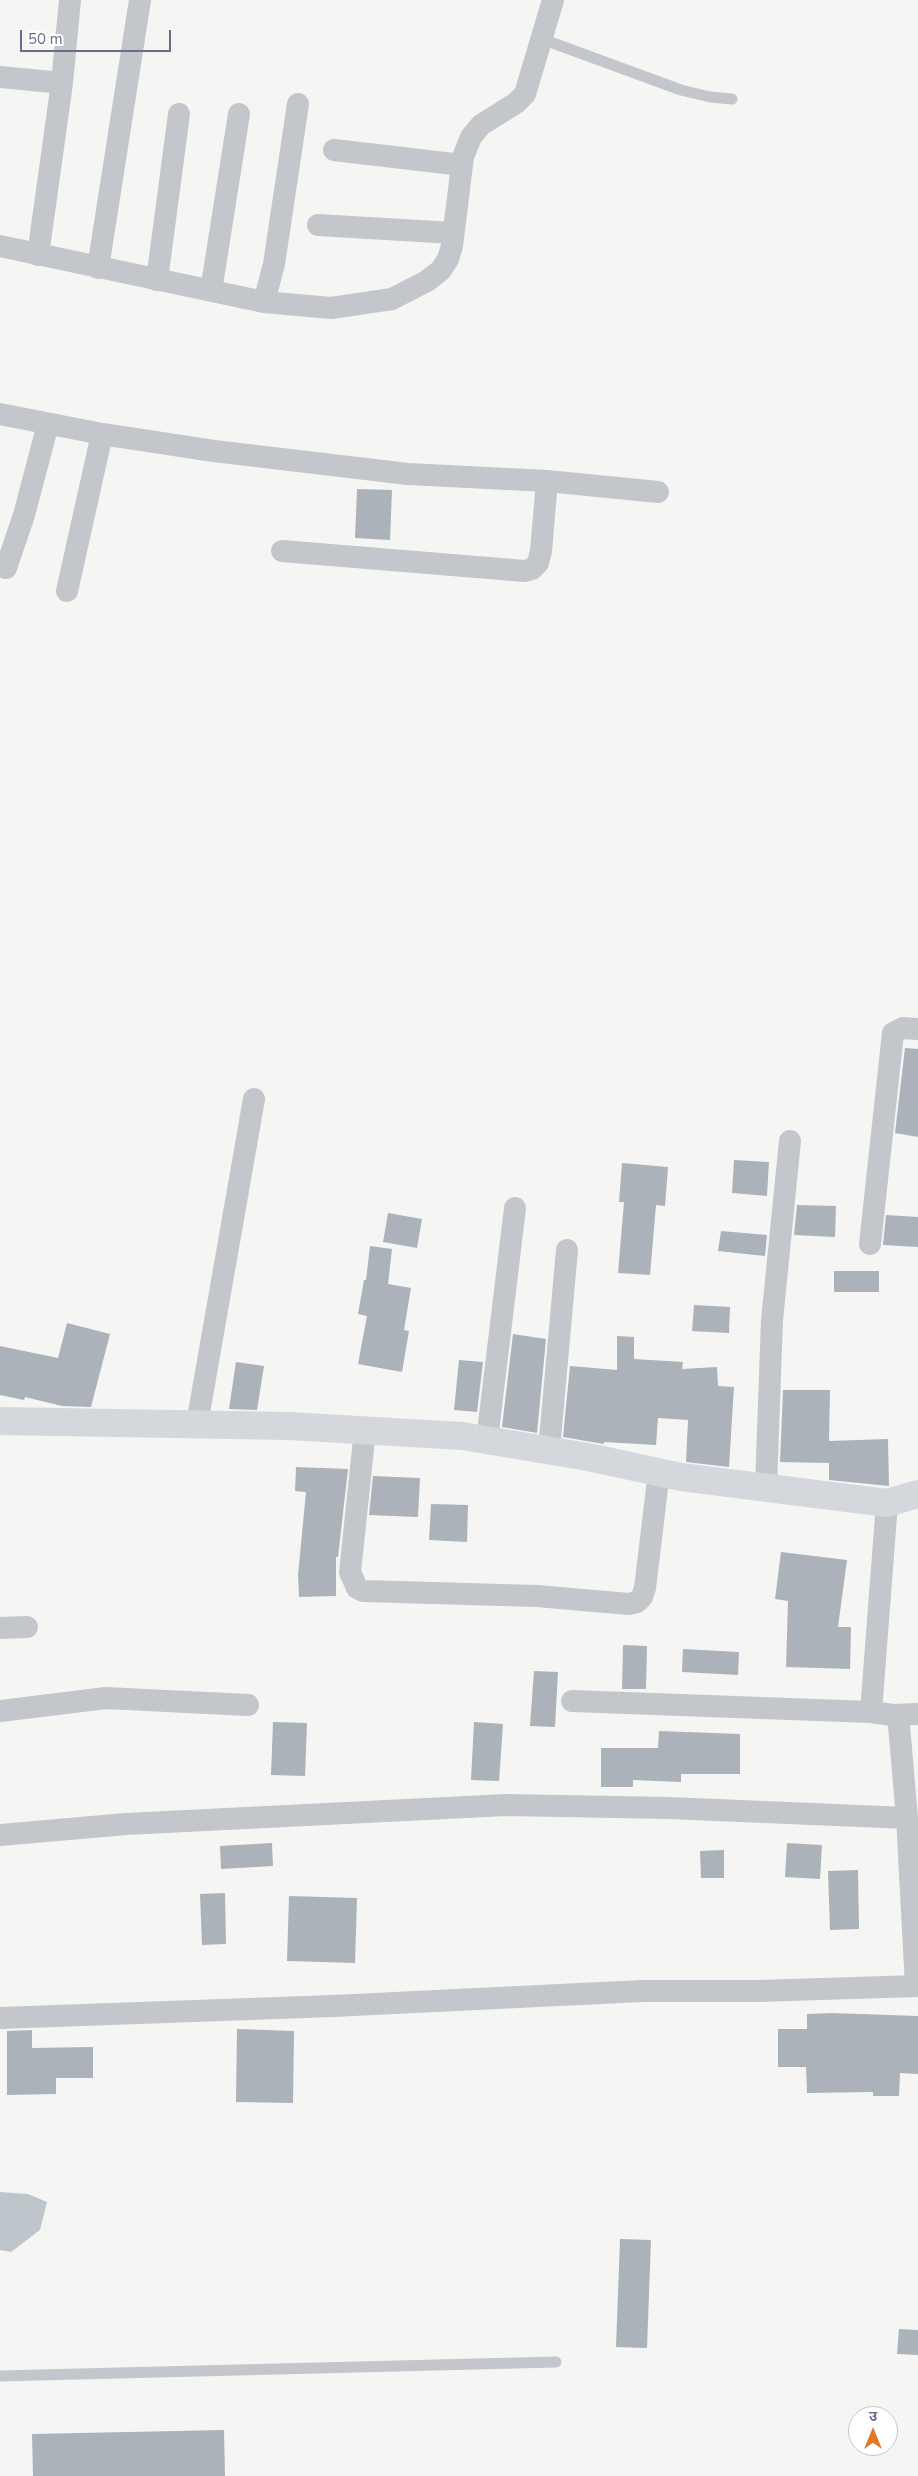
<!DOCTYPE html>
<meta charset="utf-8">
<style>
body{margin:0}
#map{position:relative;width:918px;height:2476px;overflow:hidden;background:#f5f6f3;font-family:"Nunito Sans","Noto Sans Devanagari",sans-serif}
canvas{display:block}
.north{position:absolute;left:848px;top:2406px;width:50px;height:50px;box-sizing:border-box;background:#fff;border:1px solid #c1c6ce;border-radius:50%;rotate:0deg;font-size:14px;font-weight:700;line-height:20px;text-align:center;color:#657084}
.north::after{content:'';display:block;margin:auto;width:18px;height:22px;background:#e47825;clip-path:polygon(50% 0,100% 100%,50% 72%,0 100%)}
.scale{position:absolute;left:20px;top:30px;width:151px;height:22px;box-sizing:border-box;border:2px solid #657084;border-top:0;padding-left:6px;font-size:15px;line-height:18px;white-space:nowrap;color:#657084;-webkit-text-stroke:4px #fff;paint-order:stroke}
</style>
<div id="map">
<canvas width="918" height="2476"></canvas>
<div class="north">उ</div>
<div class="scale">50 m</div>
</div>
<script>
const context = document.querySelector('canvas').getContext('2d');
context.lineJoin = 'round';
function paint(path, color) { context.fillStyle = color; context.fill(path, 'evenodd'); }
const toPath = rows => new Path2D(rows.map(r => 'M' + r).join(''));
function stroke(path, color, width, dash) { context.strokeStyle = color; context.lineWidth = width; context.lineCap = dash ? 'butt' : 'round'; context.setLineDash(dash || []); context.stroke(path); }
const water = toPath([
 [0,2192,28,2194,47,2202,40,2230,11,2252,0,2250]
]);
const building = toPath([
 [357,489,392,490,390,540,355,538],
 [905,1048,918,1049,918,1137,895,1133],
 [734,1160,769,1162,767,1196,732,1193],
 [622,1163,668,1167,665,1206,656,1205,650,1275,618,1273,624,1202,619,1202],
 [797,1205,836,1206,835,1237,794,1235],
 [388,1213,422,1219,417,1248,383,1242],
 [886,1215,918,1217,918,1247,883,1245],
 [721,1231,767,1235,765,1256,718,1251],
 [370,1246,392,1249,388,1284,411,1288,404,1330,409,1331,402,1372,358,1364,367,1316,358,1314,364,1280,366,1280],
 [834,1271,879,1271,879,1292,834,1292],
 [694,1305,730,1307,729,1333,692,1331],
 [67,1323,110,1334,91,1407,62,1406,25,1397,24,1400,0,1395,0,1346,58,1358],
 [513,1334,546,1339,537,1433,502,1427],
 [617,1336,634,1337,634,1359,683,1362,682,1369,717,1367,718,1386,734,1387,729,1467,686,1462,688,1420,658,1418,656,1445,604,1442,604,1444,563,1437,570,1366,617,1370],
 [459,1360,483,1362,477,1412,454,1410],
 [236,1362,264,1366,257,1410,229,1409],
 [783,1390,830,1390,829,1441,888,1439,889,1486,829,1480,829,1463,780,1462],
 [296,1467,348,1469,338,1557,336,1557,336,1596,299,1597,298,1575,306,1492,295,1491],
 [373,1476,420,1478,418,1517,369,1515],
 [431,1504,468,1505,467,1542,429,1540],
 [781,1552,847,1560,838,1627,851,1627,850,1669,786,1667,788,1601,775,1599],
 [623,1645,647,1646,646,1689,622,1689],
 [683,1649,739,1652,738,1675,682,1672],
 [534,1671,558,1672,555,1727,530,1726],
 [273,1722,307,1723,305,1776,271,1775],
 [474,1722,503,1724,499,1781,471,1780],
 [659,1731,740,1734,740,1774,681,1774,681,1782,633,1780,633,1787,601,1787,601,1748,658,1748],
 [272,1843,273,1866,221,1869,220,1846],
 [787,1843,822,1845,820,1879,785,1877],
 [724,1850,724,1878,701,1878,700,1851],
 [858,1870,859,1929,830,1930,828,1871],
 [225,1893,226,1944,202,1945,200,1894],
 [289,1896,357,1898,355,1963,287,1961],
 [831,2013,918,2016,918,2074,900,2073,899,2096,873,2096,873,2092,807,2093,806,2067,778,2067,778,2029,807,2029,807,2014],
 [237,2029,294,2031,293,2103,236,2102],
 [32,2030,32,2048,93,2047,93,2078,56,2078,56,2094,7,2095,7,2031],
 [620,2239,651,2240,647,2348,616,2347],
 [899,2329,918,2330,918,2355,897,2354],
 [224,2430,225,2476,33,2476,32,2434]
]);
const lane = toPath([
 [542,39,681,90,710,97,732,99],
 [0,2376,556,2362]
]);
const street = toPath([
 [0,77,62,83],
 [334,150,462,165],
 [318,225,453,233],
 [0,246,264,302,331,308,392,299,427,281,441,270,448,259,452,246,463,157,471,137,481,125,516,103,525,94,553,0],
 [38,255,62,83,70,0],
 [98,268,140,0],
 [157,280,179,114],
 [211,291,239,114],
 [264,302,274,264,298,104],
 [0,414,102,434,214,451,408,474,547,481,658,492],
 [282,551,525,571,532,569,538,563,541,551,547,481],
 [6,568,24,515,48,424],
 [67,591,102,434],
 [870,1244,893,1033,903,1028,918,1029],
 [197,1424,254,1099],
 [365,1430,350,1572,357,1588,363,1591,537,1596,629,1604,637,1602,642,1597,645,1588,659,1472],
 [487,1440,515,1208],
 [549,1450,567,1250],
 [766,1487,772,1320,790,1141],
 [887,1503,871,1712,893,1715,897,1719,899,1725,907,1818,916,1986],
 [0,1628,27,1627],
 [572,1701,871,1712],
 [0,1711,106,1698,248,1705],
 [893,1715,918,1714],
 [0,1835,126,1824,506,1805,669,1808,907,1818],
 [0,2018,333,2006,642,1991,758,1991,918,1986]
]);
const secondary = toPath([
 [0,1421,289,1426,462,1436,588,1457,681,1477,887,1503,918,1494]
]);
paint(water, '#bec6cc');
paint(building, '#acb2b9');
stroke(lane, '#c3c6ca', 11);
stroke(street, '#c3c6ca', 22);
stroke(secondary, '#d4d7dc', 28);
</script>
